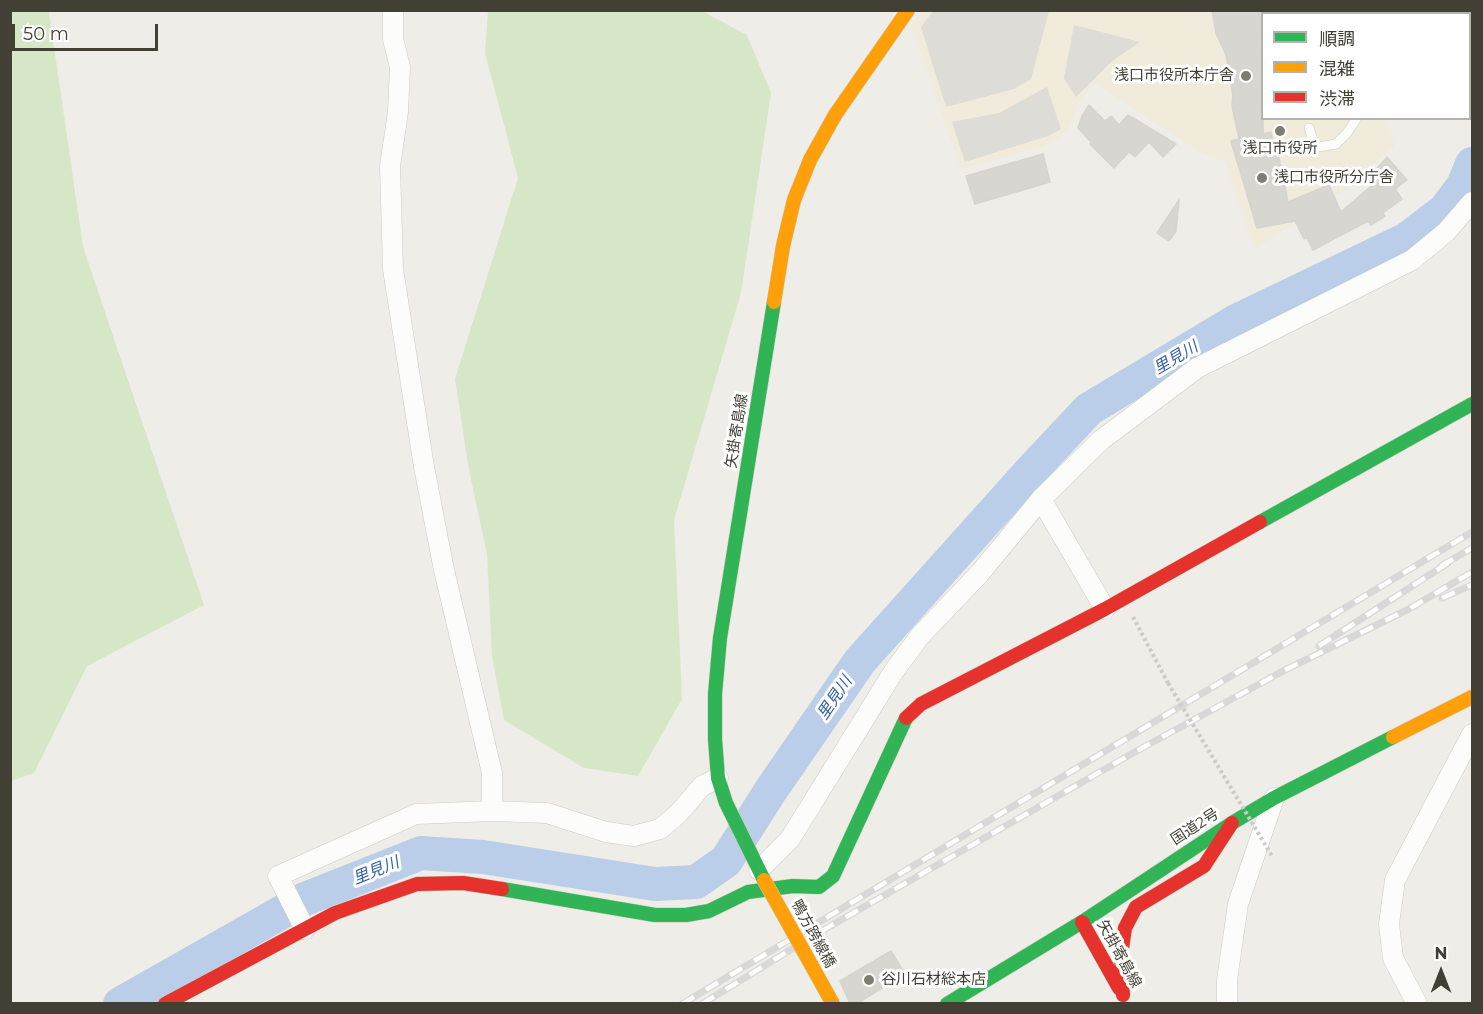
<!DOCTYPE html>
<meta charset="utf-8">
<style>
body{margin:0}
#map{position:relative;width:1483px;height:1014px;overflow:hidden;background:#eeede7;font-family:Montserrat,"Noto Sans JP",sans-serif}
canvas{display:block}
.frame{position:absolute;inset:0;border:12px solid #424035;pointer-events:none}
.legend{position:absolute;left:1261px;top:12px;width:210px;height:108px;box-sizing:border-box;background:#fff;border:2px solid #b3b3ae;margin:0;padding:8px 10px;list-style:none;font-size:18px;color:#424035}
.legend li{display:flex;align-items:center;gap:12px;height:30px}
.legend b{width:30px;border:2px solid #b3b3ae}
.north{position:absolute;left:1411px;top:942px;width:60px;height:60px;-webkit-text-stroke:4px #fff;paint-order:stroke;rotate:0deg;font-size:16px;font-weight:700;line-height:24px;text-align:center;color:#424035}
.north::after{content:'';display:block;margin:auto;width:21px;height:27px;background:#424035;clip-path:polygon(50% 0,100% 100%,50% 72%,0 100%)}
.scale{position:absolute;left:12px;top:24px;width:146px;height:27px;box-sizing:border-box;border:3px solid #424035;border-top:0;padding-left:8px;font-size:18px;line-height:21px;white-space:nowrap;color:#424035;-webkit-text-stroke:4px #fff;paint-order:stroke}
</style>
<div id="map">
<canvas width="1483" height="1014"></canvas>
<div class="frame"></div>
<ul class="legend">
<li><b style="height:8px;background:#30b455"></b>順調</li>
<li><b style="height:8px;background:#ff9f0a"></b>混雑</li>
<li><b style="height:8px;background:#e5322d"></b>渋滞</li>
</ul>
<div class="north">N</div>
<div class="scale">50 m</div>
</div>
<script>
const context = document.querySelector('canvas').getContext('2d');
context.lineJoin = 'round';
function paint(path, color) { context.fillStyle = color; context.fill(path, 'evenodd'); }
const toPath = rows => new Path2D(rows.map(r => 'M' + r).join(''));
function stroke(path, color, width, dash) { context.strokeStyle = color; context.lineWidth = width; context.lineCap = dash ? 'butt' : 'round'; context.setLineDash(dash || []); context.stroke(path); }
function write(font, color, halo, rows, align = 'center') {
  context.font = font + ' Montserrat,"Noto Sans JP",sans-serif'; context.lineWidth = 6; context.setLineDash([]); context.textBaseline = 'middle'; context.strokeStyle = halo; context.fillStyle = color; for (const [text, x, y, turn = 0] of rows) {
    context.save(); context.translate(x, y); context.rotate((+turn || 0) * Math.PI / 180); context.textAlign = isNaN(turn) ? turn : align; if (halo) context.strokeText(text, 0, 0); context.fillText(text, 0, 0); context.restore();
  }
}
const commercial = toPath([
 [924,10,1424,11,1422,14,1262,14,1262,118,1387,119,1394,146,1342,192,1254,249,1225,161,1202,153,1094,83,1080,100,1069,126,1061,136,1041,147,961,169,912,27]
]);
const green = toPath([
 [47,11,49,12,83,247,204,605,87,666,34,773,11,781,10,11],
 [488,11,702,11,747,35,771,93,741,293,674,520,682,699,638,776,584,768,504,720,492,656,487,554,469,470,455,379,518,178,485,53]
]);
const parking = toPath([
 [933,11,1049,11,1031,79,1014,89,946,107,921,27],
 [1074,25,1140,42,1112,61,1076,97,1064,78],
 [1047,87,1061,129,1048,136,965,162,952,122,999,113]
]);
const river = toPath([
 [120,1004,305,899,421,853,483,857,655,884,696,882,726,861,771,790,860,661,1027,475,1089,409,1236,321,1407,239,1445,210,1463,186,1472,164]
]);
const building = toPath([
 [1212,10,1263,10,1263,134,1271,132,1274,149,1277,148,1288,202,1329,185,1341,212,1377,181,1372,174,1387,157,1407,180,1395,189,1402,199,1383,213,1385,216,1371,225,1368,221,1313,250,1307,238,1304,239,1295,221,1257,228,1231,141,1239,139,1232,106,1233,96,1226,55,1216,33,1212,10],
 [1089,105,1105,121,1111,116,1119,125,1128,115,1176,144,1163,157,1149,142,1135,157,1129,152,1114,168,1090,144,1091,142,1078,128,1082,116,1089,105],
 [1043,154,1050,182,975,204,966,176,1043,154],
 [1179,200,1176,231,1169,241,1157,233,1179,200],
 [891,951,905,974,856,1004,850,1004,840,981,891,951]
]);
const path = toPath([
 [1133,617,1168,683]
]);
const lane = toPath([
 [1407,14,1407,10],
 [1309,128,1313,140,1319,147,1336,144,1347,133,1357,118]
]);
const street = toPath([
 [393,10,393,39,400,67,398,112,390,166,393,269,424,467,444,570,492,773,492,811],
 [1041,499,1105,609],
 [759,870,790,839,894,671,920,636,980,573,1041,499,1101,440,1197,368,1412,260,1446,232,1472,202],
 [305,929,278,876,416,814,492,811,547,813,606,832,634,836,660,829,678,814,702,786,718,778],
 [1227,1004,1227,980,1238,904,1274,798],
 [1417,1004,1393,958,1389,924,1395,880,1472,734]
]);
const fast = toPath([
 [1260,522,1472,404],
 [764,880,726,803,718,778,715,739,715,694,720,638,774,302],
 [502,889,655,915,686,915,709,911,748,892,793,886,819,887,833,876,906,718],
 [947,1004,1082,922,1232,823,1274,798,1393,737]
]);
const slow = toPath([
 [774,302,783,246,794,200,810,160,835,115,908,10],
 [1393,737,1472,697]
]);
const jam = toPath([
 [906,718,921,704,1105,609,1260,522],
 [1082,922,1119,988],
 [1123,995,1121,955,1125,928,1136,907,1204,866,1232,823],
 [165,1004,335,913,417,884,463,883,502,889]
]);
const rail = toPath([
 [1441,566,1472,548],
 [1442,598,1472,585],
 [1319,646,1448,563],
 [682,1004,1472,532],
 [702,1004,813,936,1133,753,1285,670,1409,609,1472,572]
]);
const pathBridge = toPath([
 [1168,683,1272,856]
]);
const slowBridge = toPath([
 [764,880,833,1004]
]);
const markers = [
 [1246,76,6,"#7e7d73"],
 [1280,131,6,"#7e7d73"],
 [1262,178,6,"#7e7d73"],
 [869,980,6,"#7e7d73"]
];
const poiNames = [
 ["浅口市役所本庁舎",1234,76,"right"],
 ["浅口市役所",1280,149,"center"],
 ["浅口市役所分庁舎",1274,178],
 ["谷川石材総本店",881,980]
];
const streetNames = [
 ["矢掛寄島線",737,431,-81],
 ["国道2号",1195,827,-33],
 ["鴨方跨線橋",813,934,61],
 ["矢掛寄島線",1119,954,61]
];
const waterNames = [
 ["里見川",1176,358,-31],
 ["里見川",835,698,-56],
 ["里見川",376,871,-22]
];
paint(commercial, '#f0ebda');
paint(green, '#d6e7c8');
paint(parking, '#dddcd7');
stroke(river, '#bacee9', 34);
paint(building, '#d7d6d0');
stroke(building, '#d6d4cd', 1.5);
stroke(lane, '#cccbc5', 10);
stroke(street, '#cccbc5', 21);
stroke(fast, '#ccccbf', 15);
stroke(slow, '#ccccbf', 15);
stroke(jam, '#ccccbf', 15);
stroke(path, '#cccbc6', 4, [3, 3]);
stroke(lane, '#fcfcfb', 9);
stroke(street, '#fcfcfb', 20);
stroke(fast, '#30b455', 14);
stroke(slow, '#ff9f0a', 14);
stroke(jam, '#e5322d', 14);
stroke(rail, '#d8d8d7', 7);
stroke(rail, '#fff', 4.5, [14]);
stroke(slowBridge, '#cfccb6', 15, []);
stroke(pathBridge, '#cccbc6', 4, [3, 3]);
stroke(slowBridge, '#ff9f0a', 14);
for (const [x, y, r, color] of markers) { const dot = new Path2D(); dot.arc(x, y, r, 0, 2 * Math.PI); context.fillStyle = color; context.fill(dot); stroke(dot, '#fff', 2); }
write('15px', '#424035', '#fff', poiNames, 'left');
write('15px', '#424035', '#fff', streetNames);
write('italic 16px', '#3761a5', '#fff', waterNames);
</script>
